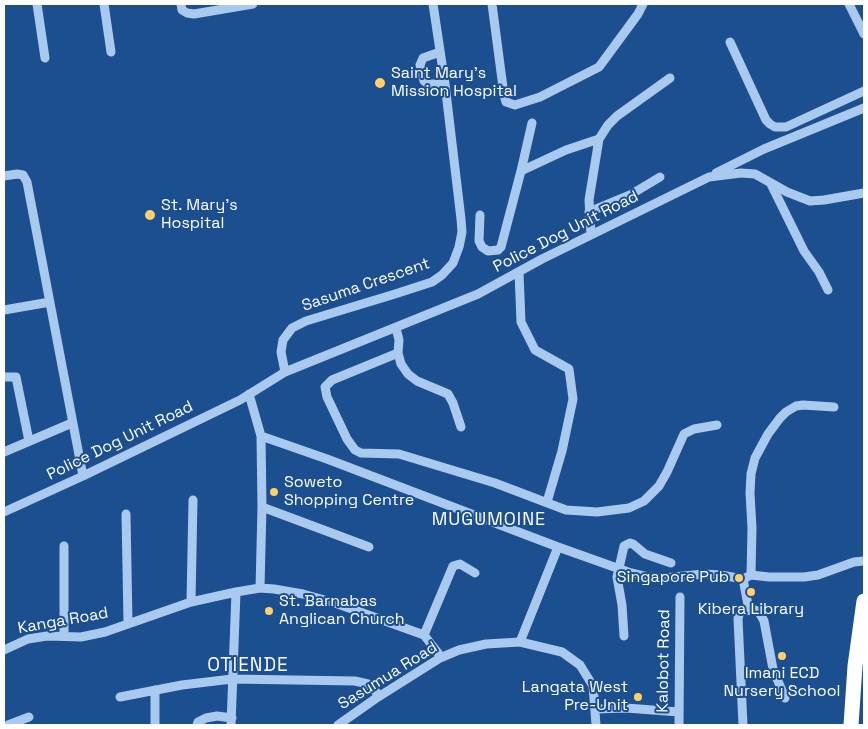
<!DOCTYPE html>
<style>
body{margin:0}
#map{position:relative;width:868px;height:729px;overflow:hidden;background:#1b4f8f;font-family:"Space Grotesk",sans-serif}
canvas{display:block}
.frame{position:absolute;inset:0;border:5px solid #fff;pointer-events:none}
</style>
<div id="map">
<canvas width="868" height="729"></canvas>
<div class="frame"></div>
</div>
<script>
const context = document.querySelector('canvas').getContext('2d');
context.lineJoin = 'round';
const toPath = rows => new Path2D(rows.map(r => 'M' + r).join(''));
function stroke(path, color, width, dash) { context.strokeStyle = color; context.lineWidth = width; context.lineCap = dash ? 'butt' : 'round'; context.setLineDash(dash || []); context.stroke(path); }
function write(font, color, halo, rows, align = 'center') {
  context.font = font + ' "Space Grotesk",sans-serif'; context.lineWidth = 4; context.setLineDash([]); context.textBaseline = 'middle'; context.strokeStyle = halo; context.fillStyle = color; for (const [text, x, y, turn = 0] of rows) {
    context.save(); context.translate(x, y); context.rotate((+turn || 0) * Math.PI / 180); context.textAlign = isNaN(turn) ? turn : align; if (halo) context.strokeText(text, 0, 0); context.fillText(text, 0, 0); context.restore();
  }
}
const minor = toPath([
 [37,4,45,58],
 [104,4,111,52],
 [181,4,182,10,187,13,194,14,253,4],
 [492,4,504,95,506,102,515,105,540,97,599,67,638,14,643,4],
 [849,4,864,34],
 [730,42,766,120,770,124,775,127,786,127,864,91],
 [440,52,423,58,420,65,424,81,428,84,445,84],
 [521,171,532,123],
 [716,173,764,149,864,108],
 [4,176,17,174,23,175,27,182,83,476],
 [771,184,804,251,819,272,828,290],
 [589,212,630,195,660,177],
 [480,215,479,241,482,247,488,251,498,250,501,247,521,171,566,150,599,139],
 [591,235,589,200,599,139,608,125,617,116,670,78],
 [519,272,521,322,535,350,569,369,573,399,562,451,547,502],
 [4,310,50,302],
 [396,328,399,340,398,353,332,380,325,387,327,397,347,439,355,450,361,453,399,454,495,483,566,510,597,512,629,508,644,501,659,486,667,472,684,434,694,429,717,425],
 [398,353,401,364,408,374,417,381,448,394,453,403,461,427],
 [285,372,478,294,542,259,709,177,741,173,755,174,787,192,810,201,824,200,864,193],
 [4,377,16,377,29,441],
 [249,394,261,436,262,507,260,588],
 [261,436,327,459,558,547,631,573,648,577,664,578,704,574,721,575,743,579,751,575,769,577,804,577,818,575,854,562,864,561],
 [4,452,72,423],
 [262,507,369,547],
 [4,512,83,476,240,400,285,372,281,352,283,340,292,328,306,321,395,294,432,282,442,275,453,263,459,247,462,232,461,219,445,84,433,4],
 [126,514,128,623],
 [64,546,64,636],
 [751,575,752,528,750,493,751,474,755,458,768,434,780,418,786,412,796,406,803,405,834,407],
 [743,579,749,610],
 [191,602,193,500],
 [424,635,453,566,460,564,475,573],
 [624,636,622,605,617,577,624,546,630,543,633,544,645,554,671,563],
 [520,642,558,547],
 [4,650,28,639,47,636,81,637,105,632,191,602,236,592],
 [120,697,182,685,232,679,355,681,368,684,380,696],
 [596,709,626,708,679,712],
 [8,725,29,717],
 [155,725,155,690],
 [197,725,198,722,206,718,217,716,232,718],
 [231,725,236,592,260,588,274,589,303,594,335,603,424,635,438,653,440,658],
 [338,725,375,699,440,658,459,650,486,644,520,642,562,652,580,665,593,686,596,725],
 [679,725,680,597],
 [743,725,738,619,739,614,743,611,755,610,759,612,764,621,773,669,785,698]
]);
const highway = toPath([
 [851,725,855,666,864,601]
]);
const markers = [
 [380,83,6,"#ffd166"],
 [150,215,6,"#ffd166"],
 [274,492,5,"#ffd166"],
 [739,578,5,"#ffd166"],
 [751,592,5,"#ffd166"],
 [269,611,5,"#ffd166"],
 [782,656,5,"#ffd166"],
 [638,697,5,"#ffd166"]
];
const poiNames = [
 ["Saint Mary's",391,74],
 ["Mission Hospital",391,92],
 ["St. Mary's",161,206],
 ["Hospital",161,224],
 ["Soweto",284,483],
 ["Shopping Centre",284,501],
 ["Singapore Pub",729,578,"right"],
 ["St. Barnabas",279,602],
 ["Anglican Church",279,620],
 ["Kibera Library",751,610,"center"],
 ["Imani ECD",782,674,"center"],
 ["Nursery School",782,692,"center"],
 ["Langata West",628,688,"right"],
 ["Pre-Unit",628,706,"right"]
];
const streetNames = [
 ["Police Dog Unit Road",566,232,-27],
 ["Sasuma Crescent",366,285,-19],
 ["Police Dog Unit Road",120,441,-26],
 ["Kanga Road",63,621,-10],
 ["Kalobot Road",664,661,-89],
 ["Sasumua Road",388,676,-32]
];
const neighbourhoodNames = [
 ["MUGUMOINE",489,520]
];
const quarterNames = [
 ["OTIENDE",248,666]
];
stroke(minor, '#a9c9ee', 9);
stroke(highway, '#fff', 15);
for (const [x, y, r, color] of markers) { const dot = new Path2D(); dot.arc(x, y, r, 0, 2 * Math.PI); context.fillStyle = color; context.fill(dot); stroke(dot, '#1b4f8f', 2); }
write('16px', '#fff', '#1b4f8f', poiNames, 'left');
write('16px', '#fff', '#1b4f8f', streetNames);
context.letterSpacing = '1px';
write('18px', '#fff', '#1b4f8f', neighbourhoodNames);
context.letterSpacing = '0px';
context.letterSpacing = '1px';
write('19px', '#fff', '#1b4f8f', quarterNames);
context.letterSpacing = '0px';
</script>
